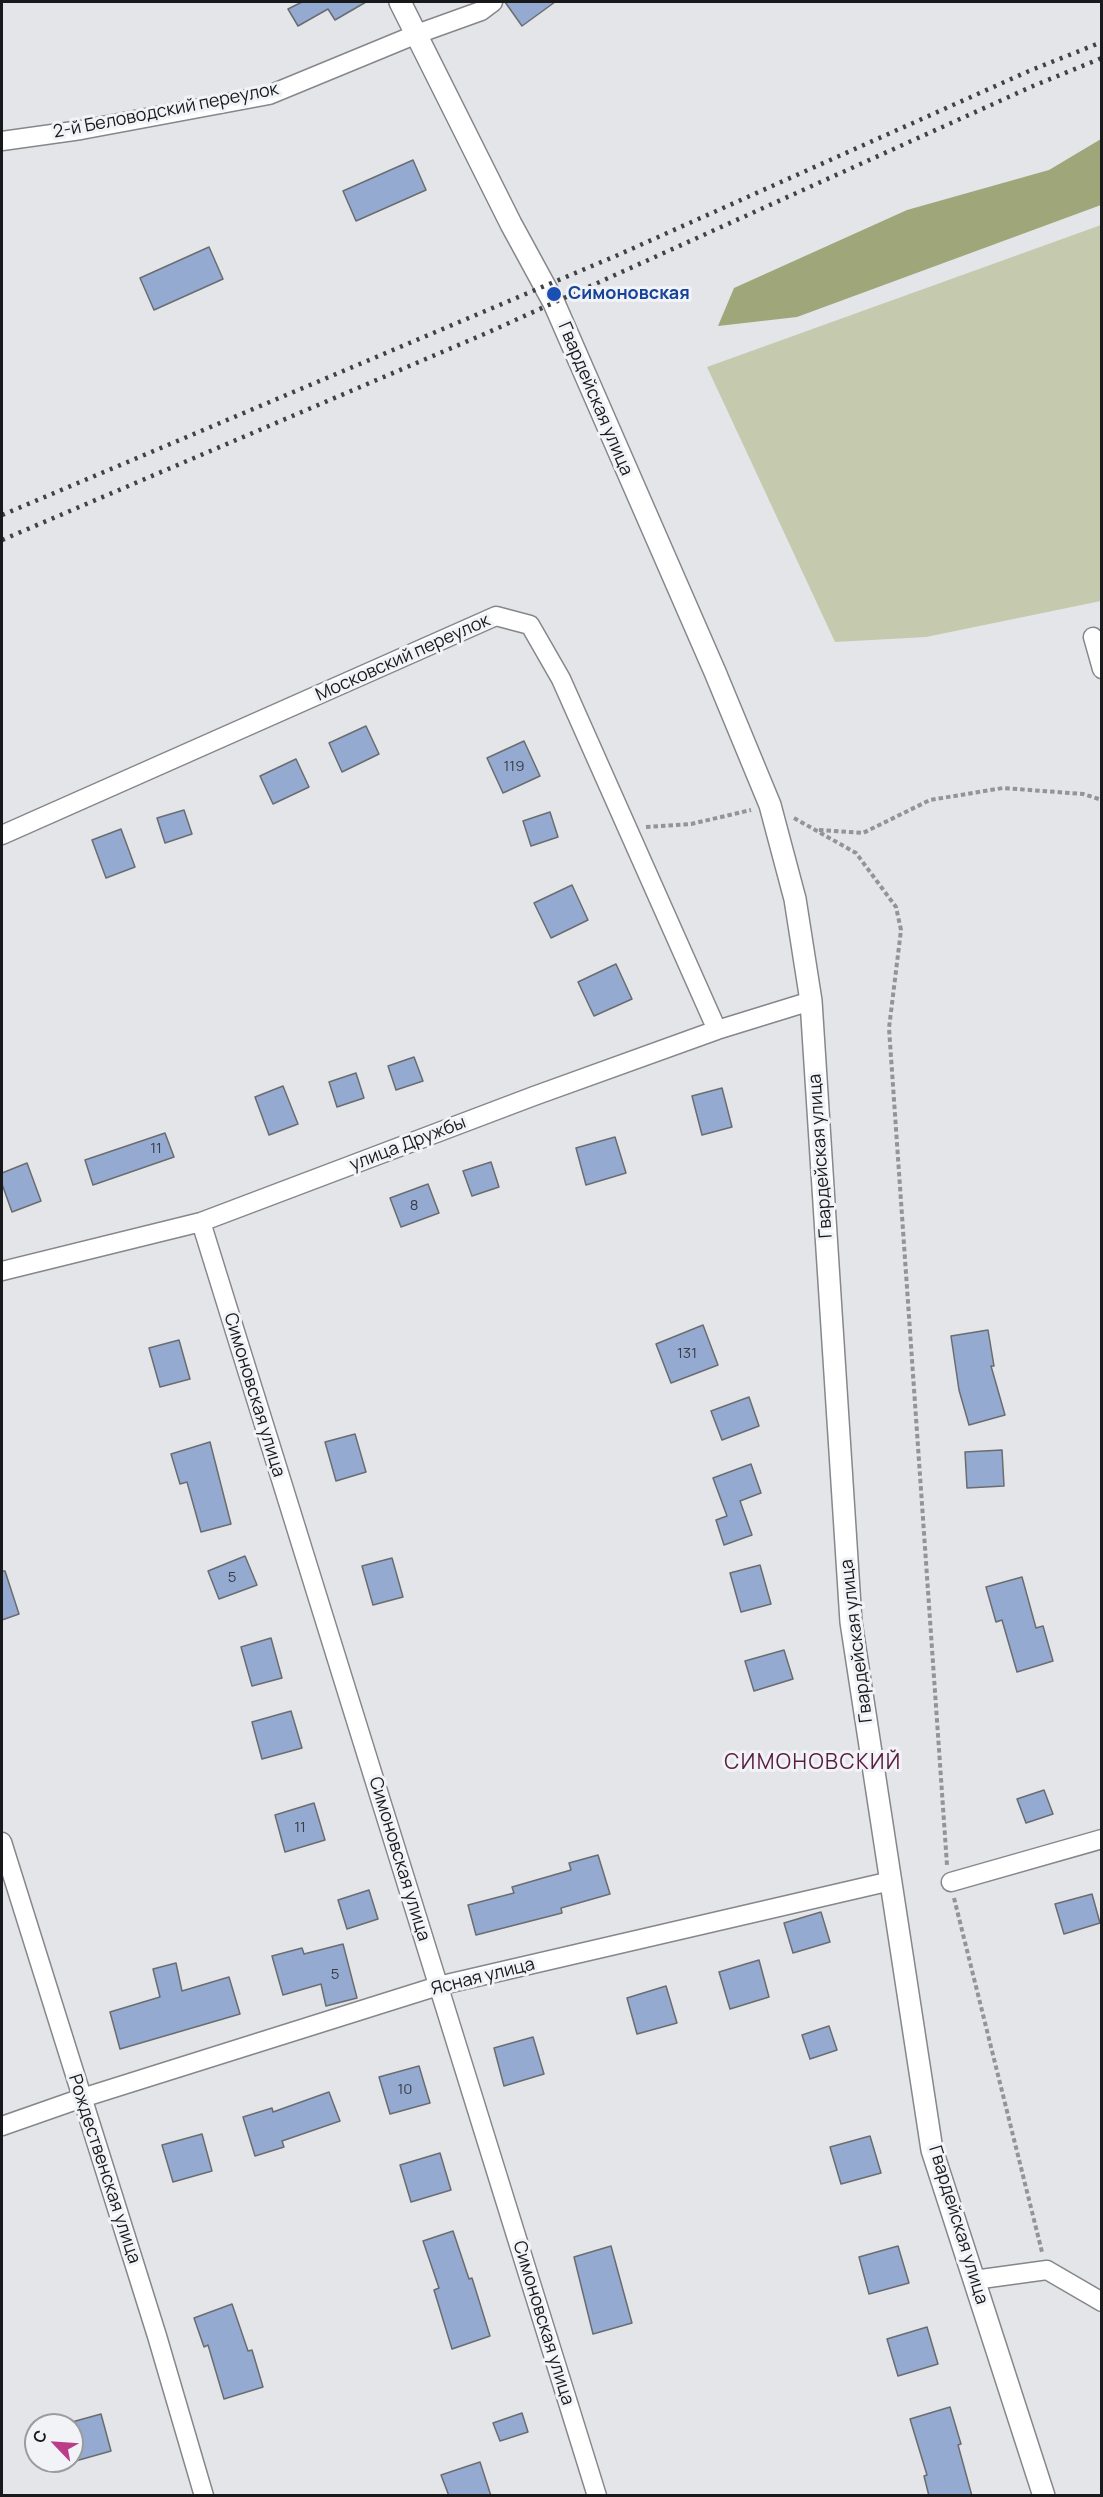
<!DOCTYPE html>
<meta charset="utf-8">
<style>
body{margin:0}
#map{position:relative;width:1103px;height:2497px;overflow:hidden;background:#e3e5e9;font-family:Manrope,sans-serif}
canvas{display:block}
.frame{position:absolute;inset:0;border:3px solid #18191a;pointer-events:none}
.north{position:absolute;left:24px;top:2413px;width:60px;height:60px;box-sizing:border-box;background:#f1f3f6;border:2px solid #9a9c9e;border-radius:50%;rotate:295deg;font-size:16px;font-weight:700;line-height:24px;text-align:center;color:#18191a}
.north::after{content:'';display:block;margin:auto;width:21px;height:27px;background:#bb3d8a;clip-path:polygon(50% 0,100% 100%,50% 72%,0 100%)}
</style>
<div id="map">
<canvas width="1103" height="2497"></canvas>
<div class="frame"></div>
<div class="north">С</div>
</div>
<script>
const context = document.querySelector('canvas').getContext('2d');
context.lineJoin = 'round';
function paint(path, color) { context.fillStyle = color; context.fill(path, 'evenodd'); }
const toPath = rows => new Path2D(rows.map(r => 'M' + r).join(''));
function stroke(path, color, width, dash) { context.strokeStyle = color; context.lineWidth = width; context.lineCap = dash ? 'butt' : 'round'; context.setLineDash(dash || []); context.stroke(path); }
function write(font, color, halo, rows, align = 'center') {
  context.font = font + ' Manrope,sans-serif'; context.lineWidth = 6; context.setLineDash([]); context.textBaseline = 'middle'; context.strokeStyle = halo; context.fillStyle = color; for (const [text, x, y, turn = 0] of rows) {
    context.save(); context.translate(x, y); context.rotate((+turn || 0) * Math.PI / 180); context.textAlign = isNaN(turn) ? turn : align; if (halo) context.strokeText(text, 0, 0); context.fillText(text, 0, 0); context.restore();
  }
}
const green = toPath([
 [1101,225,1101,601,926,637,835,642,707,367]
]);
const forest = toPath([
 [1101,139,1101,205,797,317,718,326,734,288,907,210,1049,170]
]);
const building = toPath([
 [302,2,366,2,335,20,328,9,298,26,288,9,302,2],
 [505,2,555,2,522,26,505,2],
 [413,160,426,190,356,221,343,191,413,160],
 [209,247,223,279,154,310,140,278,209,247],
 [366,726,379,754,342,772,329,743,366,726],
 [524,741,540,776,503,793,487,758,524,741],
 [296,759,309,787,273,804,260,776,296,759],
 [184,810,192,834,165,843,157,818,184,810],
 [550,812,558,837,531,846,523,821,550,812],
 [121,829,135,867,106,878,92,840,121,829],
 [572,885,588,920,551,938,534,903,572,885],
 [616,964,632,999,594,1016,578,982,616,964],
 [414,1057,423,1081,396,1090,388,1066,414,1057],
 [356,1073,364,1098,337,1107,329,1082,356,1073],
 [283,1086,298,1124,269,1135,255,1097,283,1086],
 [722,1088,732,1127,702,1135,692,1096,722,1088],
 [165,1133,174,1157,93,1185,85,1160,165,1133],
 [615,1137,626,1173,586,1185,576,1148,615,1137],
 [491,1162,499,1187,472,1196,463,1171,491,1162],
 [27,1163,41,1201,12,1212,2,1184,2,1173,27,1163],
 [428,1184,439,1213,401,1227,390,1198,428,1184],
 [703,1325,718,1365,671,1383,656,1344,703,1325],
 [988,1330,994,1366,991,1366,1005,1415,969,1425,959,1390,951,1336,988,1330],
 [179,1340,190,1379,160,1387,149,1348,179,1340],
 [749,1397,759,1426,722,1440,711,1411,749,1397],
 [355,1434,366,1472,336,1481,325,1442,355,1434],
 [210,1442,231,1524,201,1532,187,1482,180,1484,171,1454,210,1442],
 [1002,1450,1004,1486,967,1488,965,1452,1002,1450],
 [751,1464,761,1493,740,1501,752,1535,724,1545,716,1520,727,1516,713,1478,751,1464],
 [245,1556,257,1585,219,1599,208,1571,245,1556],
 [392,1558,403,1597,373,1605,362,1566,392,1558],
 [760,1565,771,1604,741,1612,730,1573,760,1565],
 [2,1571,5,1571,19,1614,2,1620,2,1571],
 [1022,1577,1036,1628,1043,1626,1053,1661,1017,1672,1002,1620,996,1622,986,1587,1022,1577],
 [271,1638,282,1678,252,1686,241,1647,271,1638],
 [784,1650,793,1679,754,1691,745,1661,784,1650],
 [291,1711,302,1748,262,1759,252,1722,291,1711],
 [1044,1790,1053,1814,1026,1823,1017,1799,1044,1790],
 [314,1803,325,1840,285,1852,275,1815,314,1803],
 [598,1855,610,1894,561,1908,562,1913,476,1935,468,1905,514,1893,512,1887,571,1870,569,1863,598,1855],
 [369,1890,378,1919,347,1929,338,1900,369,1890],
 [1092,1894,1100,1923,1064,1934,1055,1904,1092,1894],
 [821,1912,830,1942,793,1953,784,1923,821,1912],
 [343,1944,357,1998,326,2006,321,1984,283,1995,272,1956,302,1948,304,1954,343,1944],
 [759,1960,769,1997,730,2009,719,1972,759,1960],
 [176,1963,182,1991,229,1977,240,2014,120,2049,110,2012,160,1997,153,1969,176,1963],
 [666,1986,677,2023,637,2034,627,1998,666,1986],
 [829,2026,837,2050,810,2059,802,2035,829,2026],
 [533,2037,544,2074,504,2086,494,2048,533,2037],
 [419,2066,430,2103,390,2114,379,2077,419,2066],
 [329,2092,340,2121,282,2141,284,2147,255,2156,243,2117,272,2108,273,2112,329,2092],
 [202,2134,212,2171,173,2182,162,2145,202,2134],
 [870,2136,881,2173,841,2184,830,2147,870,2136],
 [440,2153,451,2190,411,2202,400,2165,440,2153],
 [453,2231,469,2279,472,2278,490,2336,452,2349,434,2290,439,2288,423,2241,453,2231],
 [611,2246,632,2323,593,2334,574,2257,611,2246],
 [898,2246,909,2283,869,2294,859,2257,898,2246],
 [232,2304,248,2351,252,2350,263,2387,224,2399,208,2345,204,2347,194,2318,232,2304],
 [927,2327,938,2364,898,2376,887,2339,927,2327],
 [950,2407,961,2444,958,2445,972,2496,929,2496,924,2476,927,2475,910,2419,950,2407],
 [522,2413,528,2432,500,2441,493,2423,522,2413],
 [101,2414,111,2451,72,2462,72,2422,101,2414],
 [480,2462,491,2496,449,2496,441,2475,480,2462]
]);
const path = toPath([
 [794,818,856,853,896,907,901,930,889,1028,947,1865],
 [646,827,691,824,751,810],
 [819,830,863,833,930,800,1003,788,1083,794,1102,800],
 [954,1898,1042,2252]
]);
const minor = toPath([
 [2,141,81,130,269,95,417,34,481,11,493,2],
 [1093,637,1102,669],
 [2,835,496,616,530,625,561,679,717,1030],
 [201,1222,597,2496],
 [2,1271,201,1222,534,1096,717,1030,811,1001],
 [2,1842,157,2336,204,2496],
 [951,1882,1102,1839],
 [2,2126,82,2098,438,1986,891,1881],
 [974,2280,1047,2270,1102,2302]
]);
const tertiary = toPath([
 [400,2,511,224,554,303,715,672,770,805,795,899,811,1001,851,1622,932,2150,1044,2496]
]);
const rail = toPath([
 [2,515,618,255,1029,71,1102,42],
 [2,540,489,332,1033,86,1102,58]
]);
const markers = [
 [554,294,8,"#1a4fb4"]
];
const numberNames = [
 ["119",514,767],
 ["11",156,1149],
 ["8",414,1206],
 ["131",687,1354],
 ["5",232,1578],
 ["11",300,1828],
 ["5",335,1975],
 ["10",405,2090]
];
const streetNames = [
 ["2-й Беловодский переулок",166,111,-11],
 ["Гвардейская улица",595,399,67],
 ["Московский переулок",403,658,-24],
 ["улица Дружбы",408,1144,-21],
 ["Гвардейская улица",821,1156,-94],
 ["Симоновская улица",254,1395,73],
 ["Гвардейская улица",857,1641,-97],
 ["Симоновская улица",399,1859,73],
 ["Ясная улица",483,1977,-14],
 ["Рождественская улица",104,2169,72],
 ["Гвардейская улица",958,2225,73],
 ["Симоновская улица",543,2323,73]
];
const transitNames = [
 ["Симоновская",568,294]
];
const quarterNames = [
 ["СИМОНОВСКИЙ",813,1763]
];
paint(green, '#c5caae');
paint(forest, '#9fa77a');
paint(building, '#95aad1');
stroke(building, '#6a6c6f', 1.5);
stroke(minor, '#85878a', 21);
stroke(tertiary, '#85878a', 24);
stroke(path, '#939497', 4, [4.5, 3]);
stroke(minor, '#fff', 18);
stroke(tertiary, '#fff', 21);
stroke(rail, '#414244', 4.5, [3, 6]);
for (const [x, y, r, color] of markers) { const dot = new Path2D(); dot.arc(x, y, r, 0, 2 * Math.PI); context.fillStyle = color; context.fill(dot); stroke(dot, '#f1f3f6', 2); }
write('15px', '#373d48', null, numberNames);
write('18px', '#18191a', '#f1f3f6', streetNames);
write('bold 18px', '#164399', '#f1f3f6', transitNames, 'left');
context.letterSpacing = '1.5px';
write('21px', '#5a1d42', '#f1f3f6', quarterNames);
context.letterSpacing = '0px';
</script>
